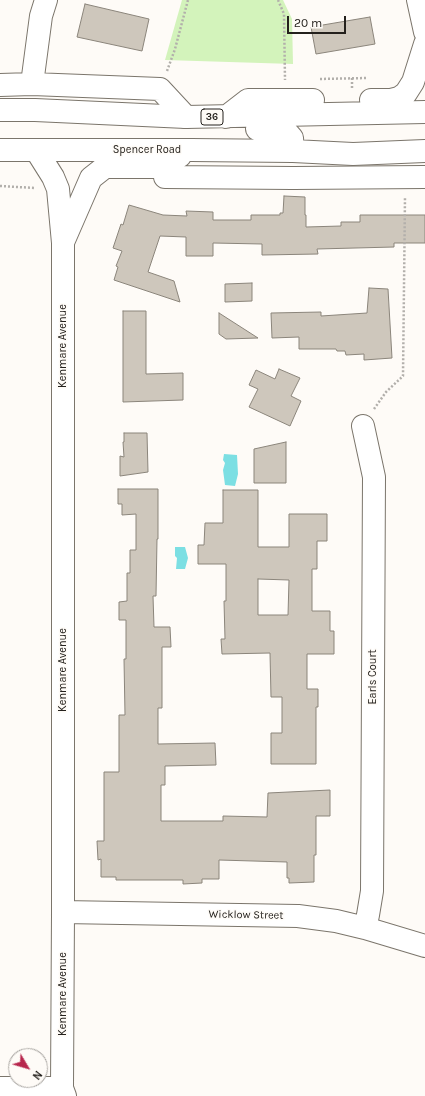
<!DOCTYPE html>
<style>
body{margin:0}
#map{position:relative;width:425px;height:1096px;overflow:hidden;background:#fefbf7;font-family:Karla,sans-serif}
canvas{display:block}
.north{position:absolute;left:8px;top:1048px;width:40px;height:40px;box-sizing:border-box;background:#fefbf7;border:1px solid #a7a4a0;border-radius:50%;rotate:128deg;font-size:11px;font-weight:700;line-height:16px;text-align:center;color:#24211d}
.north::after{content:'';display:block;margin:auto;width:14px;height:18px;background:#b7264d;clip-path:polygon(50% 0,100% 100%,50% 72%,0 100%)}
.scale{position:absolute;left:287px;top:16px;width:59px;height:18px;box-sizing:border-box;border:2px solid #24211d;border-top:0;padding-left:5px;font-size:12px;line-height:14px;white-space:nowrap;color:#24211d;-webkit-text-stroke:3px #fefbf7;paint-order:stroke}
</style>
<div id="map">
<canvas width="425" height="1096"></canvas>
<div class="north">N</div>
<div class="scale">20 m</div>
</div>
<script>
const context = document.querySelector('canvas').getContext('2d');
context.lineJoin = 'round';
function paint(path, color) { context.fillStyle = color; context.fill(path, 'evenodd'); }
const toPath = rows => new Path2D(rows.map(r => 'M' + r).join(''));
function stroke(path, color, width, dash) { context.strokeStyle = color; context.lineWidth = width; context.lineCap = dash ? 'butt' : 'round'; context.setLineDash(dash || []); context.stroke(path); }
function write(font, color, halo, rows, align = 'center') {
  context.font = font + ' Karla,sans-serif'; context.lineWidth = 3; context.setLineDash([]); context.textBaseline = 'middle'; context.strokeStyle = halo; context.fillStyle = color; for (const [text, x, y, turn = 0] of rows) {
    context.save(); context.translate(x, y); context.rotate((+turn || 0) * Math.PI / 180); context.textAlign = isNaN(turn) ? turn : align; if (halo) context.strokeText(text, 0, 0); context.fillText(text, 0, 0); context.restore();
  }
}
const green = toPath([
 [182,0,283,0,292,19,293,64,165,60]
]);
const water = toPath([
 [224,454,237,455,238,474,235,486,225,485,223,470,225,463,223,460],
 [175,547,185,547,188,558,185,569,176,569,177,558,175,556]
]);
const building = toPath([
 [85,4,149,19,142,51,77,37,85,4],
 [370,17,375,44,316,54,311,27,370,17],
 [284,196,305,197,305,215,306,215,306,227,341,226,341,222,360,222,360,215,425,215,425,243,394,243,394,247,317,249,318,254,262,255,262,244,213,243,213,256,186,256,186,237,160,236,148,272,174,281,180,302,114,280,118,267,116,266,122,251,113,248,121,224,123,225,129,205,163,215,187,216,186,211,213,212,213,220,251,220,251,215,280,215,280,213,283,213,284,196],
 [252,283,252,301,225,302,225,284,252,283],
 [369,288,388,289,392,358,364,360,364,354,346,355,345,351,337,351,336,349,299,349,299,337,272,338,271,313,321,312,321,316,367,313,369,288],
 [123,311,146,311,146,374,183,373,183,400,123,402,123,311],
 [219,313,258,338,226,339,219,334,219,313],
 [279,369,300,378,291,396,301,401,290,426,249,407,258,389,249,385,256,370,275,379,279,369],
 [124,433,147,433,148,472,120,476,120,456,124,457,123,442,124,442,124,433],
 [286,442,286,483,254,483,254,449,286,442],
 [118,489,158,489,158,539,157,539,156,596,153,596,154,627,170,627,171,647,162,647,162,708,158,708,158,744,215,743,216,765,165,766,165,785,161,785,161,821,223,821,223,816,267,817,268,793,330,790,330,816,316,816,316,855,314,855,314,882,289,883,289,878,287,878,287,862,219,860,219,879,202,879,202,883,183,884,183,880,116,880,116,877,101,877,101,859,98,860,97,841,104,841,104,772,119,772,119,715,125,715,124,659,126,659,126,620,119,620,119,602,127,601,127,573,130,573,130,550,136,550,136,514,122,515,122,504,118,504,118,489],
 [223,490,258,490,258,547,289,547,289,514,327,514,327,541,317,541,317,569,312,569,312,611,330,611,330,631,334,631,334,654,307,654,307,689,318,689,318,707,316,707,316,764,271,764,271,733,282,733,282,697,271,697,270,653,222,654,221,639,225,639,224,601,226,601,226,564,198,564,198,545,204,545,205,523,223,523,223,490],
 [258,579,289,580,288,615,258,615,258,579]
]);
const path = toPath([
 [278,0,284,14,285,80],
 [167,71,175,49,188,0],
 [352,78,352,90],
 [320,79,367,78],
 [0,186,35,188],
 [374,409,386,392,403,376,405,197]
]);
const minor = toPath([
 [418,0,425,32],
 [32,84,41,16,46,0],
 [0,85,32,84,160,89,186,117],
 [36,150,53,177,58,189,63,243,63,912,62,1088,65,1096],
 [165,177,293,178,425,177],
 [64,240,91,178,105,167,159,167,180,156],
 [363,426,374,477,372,891,368,915,365,928],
 [63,912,298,916,336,921,365,928,425,946],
 [0,1088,62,1088]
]);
const major = toPath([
 [371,100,391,100,399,98,406,93,413,82,425,44],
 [0,110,35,110,186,117,425,112],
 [226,117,248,100,313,100],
 [257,129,285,130,292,138,293,151],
 [0,150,191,150,293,151,353,154,425,151]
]);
const shields = [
 [212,117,22]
];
const shieldNames = [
 ["36",212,117]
];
const streetNames = [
 ["Spencer Road",147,150],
 ["Kenmare Avenue",63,346,-90],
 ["Kenmare Avenue",63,670,-90],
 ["Earls Court",373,677,-90],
 ["Wicklow Street",246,915,1],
 ["Kenmare Avenue",63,994,-90]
];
paint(green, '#d3f3bb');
paint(water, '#7cdfe3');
paint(building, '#cec7bc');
stroke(building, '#8b857b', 1);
stroke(minor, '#7b756b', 24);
stroke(major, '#7b756b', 24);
stroke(path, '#b2afab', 2.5, [2, 2]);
stroke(minor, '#fff', 22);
stroke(major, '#fff', 22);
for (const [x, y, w] of shields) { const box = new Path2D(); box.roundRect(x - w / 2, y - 8, w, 16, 3); context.fillStyle = '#fefbf7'; context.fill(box); stroke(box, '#24211d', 1); }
write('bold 10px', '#24211d', null, shieldNames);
write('11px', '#24211d', '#fefbf7', streetNames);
</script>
